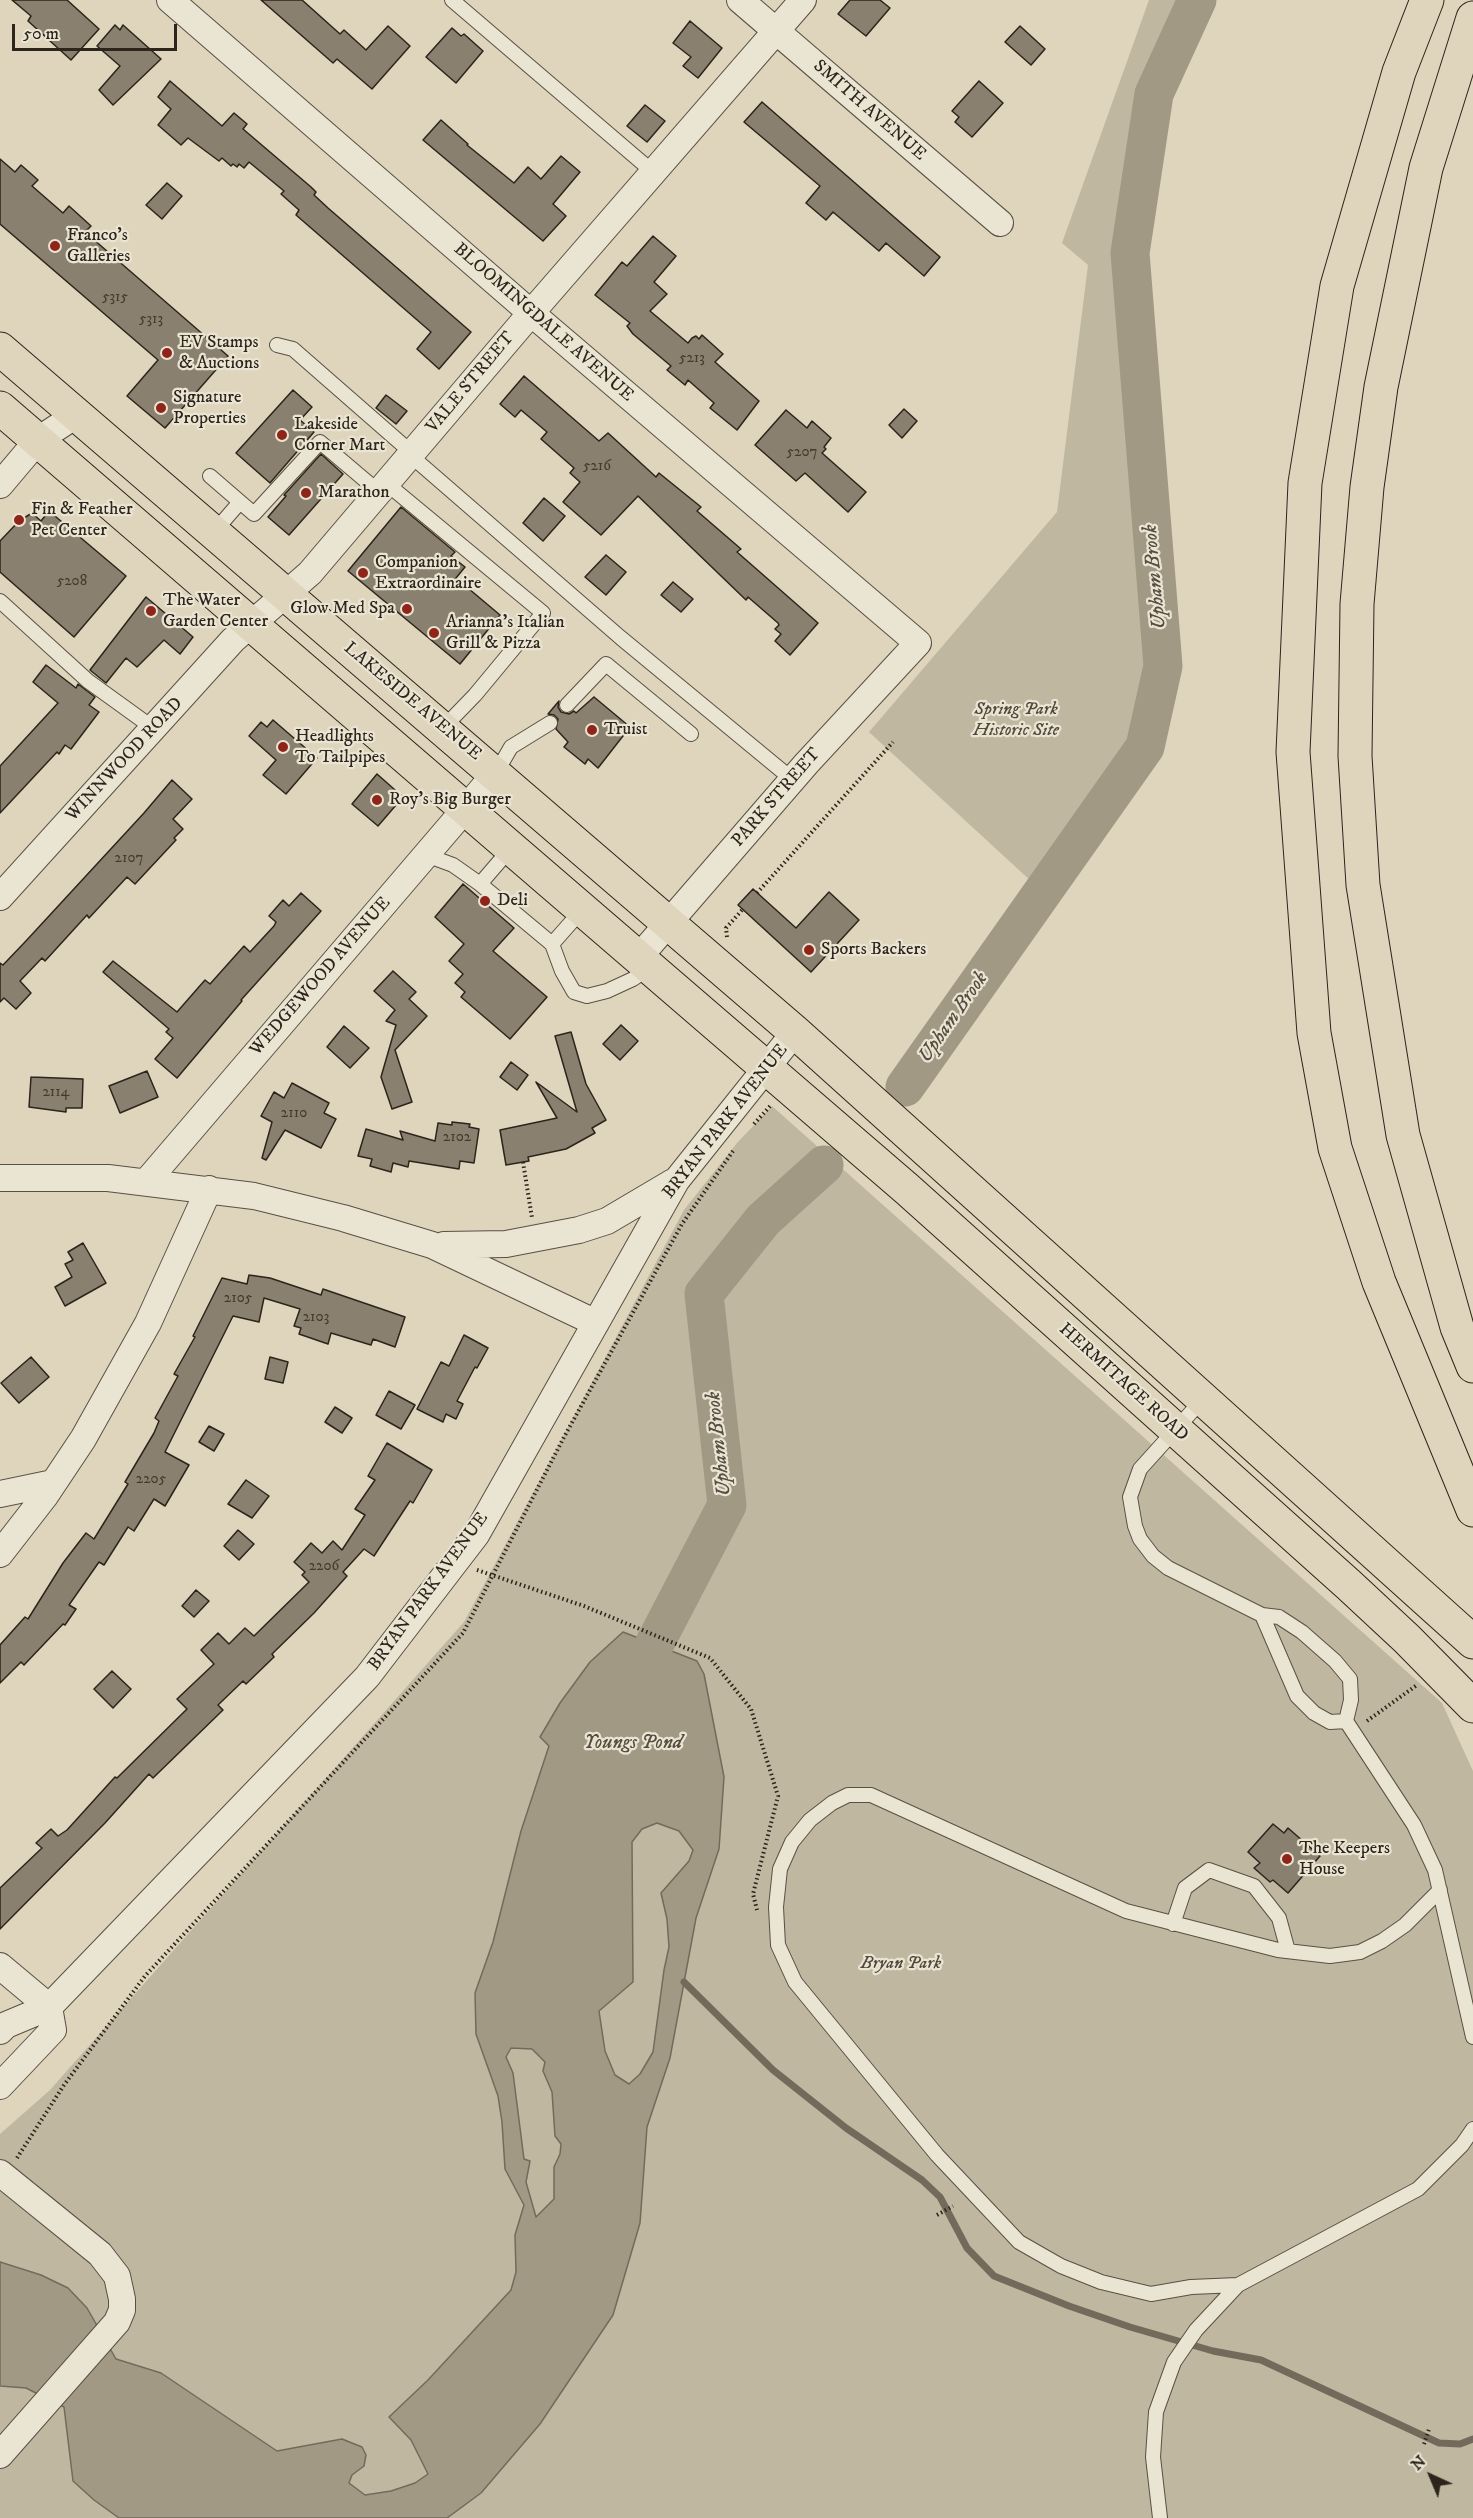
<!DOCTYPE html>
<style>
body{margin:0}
#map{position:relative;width:1473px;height:2518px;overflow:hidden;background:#ded5bc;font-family:"IM FELL DW Pica",serif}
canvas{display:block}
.north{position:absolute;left:1401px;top:2446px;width:60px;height:60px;-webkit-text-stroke:4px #eae4d3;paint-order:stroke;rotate:316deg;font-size:16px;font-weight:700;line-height:24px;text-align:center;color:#2d241b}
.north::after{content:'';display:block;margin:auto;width:21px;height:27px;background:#2d241b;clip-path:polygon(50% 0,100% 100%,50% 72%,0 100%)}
.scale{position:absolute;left:12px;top:24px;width:165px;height:27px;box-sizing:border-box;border:3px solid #2d241b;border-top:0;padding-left:8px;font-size:18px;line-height:21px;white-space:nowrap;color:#2d241b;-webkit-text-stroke:4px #eae4d3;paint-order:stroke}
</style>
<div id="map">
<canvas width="1473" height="2518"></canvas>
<div class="north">N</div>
<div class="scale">50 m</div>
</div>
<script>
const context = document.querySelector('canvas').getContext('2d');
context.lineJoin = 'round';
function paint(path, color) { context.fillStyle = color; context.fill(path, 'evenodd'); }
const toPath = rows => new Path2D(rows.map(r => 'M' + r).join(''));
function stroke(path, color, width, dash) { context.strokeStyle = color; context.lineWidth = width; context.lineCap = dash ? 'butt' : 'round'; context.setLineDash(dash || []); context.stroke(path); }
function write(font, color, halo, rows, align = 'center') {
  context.font = font + ' "IM FELL DW Pica",serif'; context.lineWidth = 4.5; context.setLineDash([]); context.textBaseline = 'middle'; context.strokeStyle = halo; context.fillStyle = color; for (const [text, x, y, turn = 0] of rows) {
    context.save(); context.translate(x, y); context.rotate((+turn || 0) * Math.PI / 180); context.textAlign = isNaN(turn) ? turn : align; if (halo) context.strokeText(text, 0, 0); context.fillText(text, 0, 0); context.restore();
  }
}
const green = toPath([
 [1149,0,1192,0,1170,82,1136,135,1131,250,1145,351,1143,421,1138,461,1152,522,1171,670,1154,706,1108,773,1063,831,1032,882,869,732,1057,512,1088,265,1062,243],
 [772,1106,1442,1703,1473,1771,1473,2518,0,2518,0,2134,50,2090,464,1622,684,1210,737,1143]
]);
const water = toPath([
 [623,1632,697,1661,704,1674,724,1777,719,1849,696,1918,670,2058,647,2127,640,2223,613,2315,540,2424,481,2493,447,2518,119,2518,94,2500,73,2481,64,2407,26,2388,0,2386,0,2262,41,2275,68,2288,87,2308,116,2359,161,2373,277,2451,342,2439,362,2447,366,2455,364,2466,352,2475,349,2483,365,2495,391,2491,415,2483,428,2474,411,2440,389,2417,428,2380,511,2290,516,2272,515,2235,524,2205,505,2169,502,2122,498,2096,476,2034,475,1993,493,1942,521,1831,549,1746,540,1737,560,1703,590,1662,623,1632],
 [657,1823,679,1831,693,1850,689,1861,661,1893,667,1919,669,1947,664,1970,653,2052,640,2074,629,2084,615,2075,605,2051,599,2011,633,1982,632,1842,642,1829,657,1823],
 [511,2048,532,2049,545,2062,543,2071,552,2092,555,2136,561,2144,560,2154,554,2167,554,2199,536,2217,526,2182,530,2161,524,2159,513,2073,506,2057,511,2048]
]);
const stream = toPath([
 [684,1982,773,2070,846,2128,922,2180,940,2197,967,2248,994,2276,1069,2306,1130,2327,1213,2351,1261,2360,1439,2443,1460,2444,1473,2439]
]);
const river = toPath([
 [905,1087,1145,747,1163,666,1130,253,1154,94,1197,0],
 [654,1645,727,1505,704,1294,763,1220,824,1165]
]);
const building = toPath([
 [12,0,67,0,99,29,71,60,28,21,31,16,12,0],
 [261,0,302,0,340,34,344,30,366,50,388,26,410,46,372,89,337,59,333,63,261,0],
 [850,0,880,0,890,8,866,36,838,14,850,0],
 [690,21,722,48,698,78,683,66,691,57,673,43,690,21],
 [115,25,120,30,123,25,161,59,113,105,99,90,120,66,97,46,115,25],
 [1020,26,1045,49,1031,65,1005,42,1020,26],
 [452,28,461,36,464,34,483,51,456,83,426,57,452,28],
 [170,81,222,126,234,113,247,124,243,129,311,187,316,192,314,195,328,208,471,332,439,369,417,349,431,332,296,215,299,210,281,194,284,191,249,162,244,168,239,164,237,167,233,164,231,166,222,158,219,161,188,138,181,145,158,125,171,109,158,97,170,81],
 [979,81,1003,103,972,137,955,122,959,117,952,111,979,81],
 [762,102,940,257,924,276,886,243,879,251,833,212,826,220,806,203,820,186,744,122,762,102],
 [645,105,665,121,647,142,627,126,645,105],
 [441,120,468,144,467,145,514,183,528,167,541,179,561,156,580,172,553,204,566,216,543,241,423,140,441,120],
 [0,159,15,172,21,165,38,180,32,186,63,213,69,206,91,226,85,232,228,356,165,428,127,396,158,360,0,224,0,159],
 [167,183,182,196,162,219,146,205,167,183],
 [653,236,676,256,654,282,667,294,650,311,688,343,692,338,696,336,699,339,702,335,723,354,715,362,759,401,737,430,710,408,714,403,688,380,685,385,667,370,671,366,633,334,627,326,630,323,595,295,622,262,627,266,653,236],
 [524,376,599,441,608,433,656,477,659,473,701,507,697,511,741,549,737,552,818,623,790,655,775,641,781,634,775,629,779,625,778,623,748,597,746,600,638,496,601,535,563,502,580,482,570,473,574,468,541,439,547,432,521,410,515,417,500,404,524,376],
 [293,390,312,407,300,420,314,432,270,483,236,453,293,390],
 [386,395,407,411,396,424,376,408,386,395],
 [904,409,917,421,902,438,889,425,904,409],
 [786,410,807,428,812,421,831,438,824,447,826,449,822,453,866,492,848,512,805,473,796,481,755,445,786,410],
 [321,454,343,474,289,535,268,517,286,496,284,495,321,454],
 [544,498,565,516,543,541,523,523,544,498],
 [401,507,455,552,451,556,465,567,456,578,500,615,460,664,348,571,401,507],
 [49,511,126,576,74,637,0,572,0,541,19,521,32,513,41,521,49,511],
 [606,555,626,572,606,595,585,577,606,555],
 [673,582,693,599,681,612,661,595,673,582],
 [146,597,193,637,180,654,164,640,137,667,126,658,106,683,90,670,146,597],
 [46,665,76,688,78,684,95,697,89,705,99,712,71,749,65,745,59,754,57,752,0,813,0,766,58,703,33,682,46,665],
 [594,697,630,727,598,768,588,759,585,764,564,747,568,742,556,729,558,719,554,715,548,714,559,701,558,707,561,712,569,714,574,711,576,713,594,697],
 [273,720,317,758,286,794,263,775,276,760,249,736,261,722,267,727,273,720],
 [377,774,403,797,378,826,352,804,377,774],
 [172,780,192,799,173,819,183,829,174,838,176,840,135,884,127,877,89,918,87,915,45,961,42,958,20,981,31,993,16,1009,4,998,0,1002,0,963,3,965,25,942,144,813,172,780],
 [463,884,514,928,493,951,547,997,510,1039,461,997,465,992,455,983,463,974,449,961,464,944,435,917,463,884],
 [753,889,796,928,829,892,859,920,811,972,738,905,753,889],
 [301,893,321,911,241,1000,242,1001,177,1078,155,1059,173,1038,166,1032,169,1029,103,972,113,961,177,1012,205,980,210,984,244,946,250,952,274,926,276,922,269,916,283,900,289,906,301,893],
 [393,971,416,992,409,999,427,1016,395,1050,412,1102,392,1109,381,1077,396,1025,386,1021,395,1010,374,991,393,971],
 [621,1025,638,1041,620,1060,603,1044,621,1025],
 [344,1026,369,1048,350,1068,327,1047,344,1026],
 [571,1032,586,1084,606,1120,592,1128,595,1133,566,1149,528,1157,529,1161,506,1165,500,1130,557,1118,536,1082,577,1112,555,1036,571,1032],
 [511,1062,528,1075,517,1090,500,1077,511,1062],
 [147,1071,158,1097,120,1113,109,1086,147,1071],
 [31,1077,83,1079,82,1108,66,1108,66,1112,29,1107,31,1077],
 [292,1083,329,1103,324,1113,336,1119,321,1148,285,1130,266,1160,262,1158,272,1122,261,1116,274,1092,284,1098,292,1083],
 [452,1122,470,1124,469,1127,479,1129,474,1163,460,1161,459,1169,409,1161,408,1167,393,1163,391,1172,370,1166,372,1159,358,1156,366,1129,403,1140,400,1131,435,1141,438,1123,452,1125,452,1122],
 [83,1243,106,1283,65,1306,55,1287,72,1277,65,1264,73,1260,68,1252,83,1243],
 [249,1275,270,1278,321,1295,323,1289,405,1317,395,1347,373,1339,371,1345,331,1333,328,1344,299,1334,301,1328,294,1326,300,1309,264,1298,259,1322,233,1316,165,1452,189,1465,165,1506,154,1499,134,1531,128,1527,104,1565,99,1562,69,1605,76,1609,65,1625,63,1624,24,1665,21,1662,0,1683,0,1645,25,1617,28,1619,63,1563,86,1533,94,1539,128,1484,125,1482,154,1433,159,1421,155,1418,178,1376,174,1374,195,1337,193,1336,222,1278,247,1284,249,1275],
 [464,1335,488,1348,477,1368,475,1367,457,1401,463,1404,456,1419,446,1414,443,1422,417,1409,441,1362,449,1366,464,1335],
 [31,1357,49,1377,19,1403,1,1383,31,1357],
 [270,1357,288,1362,283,1383,265,1379,270,1357],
 [389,1391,415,1405,401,1429,376,1415,389,1391],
 [335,1407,352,1418,342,1433,325,1422,335,1407],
 [209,1426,224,1434,214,1451,199,1442,209,1426],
 [387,1443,432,1470,413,1503,410,1501,374,1556,364,1549,343,1572,347,1576,314,1613,272,1654,274,1657,246,1684,243,1681,218,1705,223,1710,153,1778,149,1774,105,1823,0,1929,0,1888,42,1848,36,1843,51,1829,58,1836,67,1830,115,1777,117,1778,187,1709,177,1699,214,1664,201,1650,218,1633,229,1644,245,1628,254,1636,309,1582,302,1575,305,1572,294,1562,311,1543,322,1553,333,1541,342,1550,365,1515,355,1509,375,1480,368,1476,387,1443],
 [246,1480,269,1496,252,1518,228,1504,246,1480],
 [238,1530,254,1544,239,1560,224,1546,238,1530],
 [196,1590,209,1601,194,1617,182,1606,196,1590],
 [112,1671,131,1689,113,1708,94,1689,112,1671],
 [1273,1824,1284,1833,1288,1828,1320,1856,1288,1893,1273,1880,1270,1882,1254,1868,1260,1863,1248,1852,1273,1824]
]);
const path = toPath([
 [757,893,893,742],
 [727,937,726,928,743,909],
 [754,1124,771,1105],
 [523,1162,532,1218],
 [477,1570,584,1606,710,1658,751,1709,778,1796,753,1894,757,1910],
 [1367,1721,1417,1685],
 [17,2158,64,2085,145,1976,463,1633,564,1437,682,1224,733,1151],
 [937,2215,953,2206],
 [1424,2444,1429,2429]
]);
const lane = toPath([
 [452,0,653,172],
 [277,345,293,349,412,453],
 [410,455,621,638,793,780],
 [210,476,254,514,320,442,379,492],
 [386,483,543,613,475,695,443,728],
 [214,532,240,502],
 [0,601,88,681,153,728],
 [567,705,606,664,691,734],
 [496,773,511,747,550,723],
 [511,848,480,884,552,944,582,910],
 [426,855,453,865,480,884],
 [552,944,562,971,574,992,587,996,607,991,633,979,649,968],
 [1203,1399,1140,1469,1130,1497,1135,1526,1140,1539,1153,1556,1168,1568,1262,1615,1279,1617,1302,1632,1335,1661,1350,1679,1351,1700,1346,1721,1414,1825,1435,1870,1473,2037],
 [1262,1615,1297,1696,1314,1713,1330,1722,1346,1721],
 [1173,1924,1185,1888,1209,1870,1254,1886,1279,1918,1288,1951],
 [1238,2285,1191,2287,1151,2294,1101,2282,1061,2266,1019,2242,937,2155,795,1982,778,1945,776,1907,780,1869,792,1842,810,1820,832,1803,848,1795,871,1795,1126,1911,1278,1950,1330,1956,1360,1952,1382,1941,1405,1925,1440,1890],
 [1160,2518,1153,2457,1156,2412,1174,2362,1196,2330,1238,2285,1418,2189,1462,2145,1473,2129]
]);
const street = toPath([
 [170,0,531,313,918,643,806,764,639,957],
 [740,0,1000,223],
 [0,485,38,440,76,415],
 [0,897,233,640,310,573,531,313,803,0],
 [0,1178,108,1178,254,1196,343,1218,432,1245,596,1323],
 [147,1181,496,773],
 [444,1245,506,1244,579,1230,607,1221,673,1182],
 [0,1494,53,1483],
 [0,1554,45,1496,83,1439,148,1323,209,1189],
 [0,1966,49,2007],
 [0,2031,6,2025,49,2007,367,1677,476,1535,676,1181,795,1032],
 [0,2086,53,2030,49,2007],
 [0,2173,100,2254,117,2276,122,2299,122,2310,117,2322,0,2455]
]);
const primary = toPath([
 [0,349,795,1032,1473,1642],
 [0,408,907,1189,1349,1585,1407,1639,1473,1706]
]);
const highway = toPath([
 [1427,0,1399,72,1337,286,1305,483,1293,752,1314,1033,1335,1148,1379,1282,1473,1510],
 [1473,18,1426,168,1381,387,1367,487,1357,604,1355,756,1363,885,1403,1135,1457,1327,1473,1366]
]);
const markers = [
 [55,246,6,"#8f2418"],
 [167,353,6,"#8f2418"],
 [161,408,6,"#8f2418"],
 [282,435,6,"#8f2418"],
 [306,493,6,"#8f2418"],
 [19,520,6,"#8f2418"],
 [363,573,6,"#8f2418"],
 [407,609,6,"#8f2418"],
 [151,611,6,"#8f2418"],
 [434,633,6,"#8f2418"],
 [592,730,6,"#8f2418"],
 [283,747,6,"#8f2418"],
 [377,800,6,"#8f2418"],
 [485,901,6,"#8f2418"],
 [809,950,6,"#8f2418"],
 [1287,1859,6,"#8f2418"]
];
const numberNames = [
 ["5315",115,298],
 ["5313",151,320],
 ["5213",692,359],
 ["5207",802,453],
 ["5216",597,467],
 ["5208",72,582],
 ["2107",129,859],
 ["2114",56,1093],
 ["2110",294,1114],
 ["2102",457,1138],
 ["2105",238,1299],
 ["2103",316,1318],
 ["2205",151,1480],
 ["2206",324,1567]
];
const streetNames = [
 ["SMITH AVENUE",869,111,41],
 ["BLOOMINGDALE AVENUE",543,323,41],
 ["VALE STREET",471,383,-50],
 ["LAKESIDE AVENUE",412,702,40],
 ["WINNWOOD ROAD",125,760,-47],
 ["PARK STREET",777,798,-49],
 ["WEDGEWOOD AVENUE",321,977,-49],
 ["BRYAN PARK AVENUE",726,1122,-52],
 ["HERMITAGE ROAD",1123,1383,42],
 ["BRYAN PARK AVENUE",429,1592,-54]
];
const poiNames = [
 ["Franco's",67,236],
 ["Galleries",67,257],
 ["EV Stamps",179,343],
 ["& Auctions",179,364],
 ["Signature",173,398],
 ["Properties",173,419],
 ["Lakeside",294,425],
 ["Corner Mart",294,446],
 ["Marathon",318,493],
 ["Fin & Feather",31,510],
 ["Pet Center",31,531],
 ["Companion",375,563],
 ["Extraordinaire",375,584],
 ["The Water",163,601],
 ["Garden Center",163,622],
 ["Glow Med Spa",395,609,"right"],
 ["Arianna's Italian",446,623],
 ["Grill & Pizza",446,644],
 ["Truist",604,730],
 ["Headlights",295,737],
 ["To Tailpipes",295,758],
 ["Roy's Big Burger",389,800],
 ["Deli",497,901],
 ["Sports Backers",821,950],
 ["The Keepers",1299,1849],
 ["House",1299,1870]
];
const parkNames = [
 ["Spring Park",1016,710],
 ["Historic Site",1016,731],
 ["Bryan Park",901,1964]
];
const waterNames = [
 ["Upham Brook",1156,577,-95],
 ["Upham Brook",954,1018,-55],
 ["Upham Brook",720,1444,-96],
 ["Youngs Pond",633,1744]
];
paint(green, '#c0b7a1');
paint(water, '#a29985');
stroke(water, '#736a5b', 1.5);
stroke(stream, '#736a5b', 7);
stroke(river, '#a29985', 39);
paint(building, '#89806f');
stroke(building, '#2d241b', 1.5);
stroke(lane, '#595043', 16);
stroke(street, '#595043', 28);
stroke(primary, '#2d241b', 35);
stroke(highway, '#2d241b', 35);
stroke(path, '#2d241b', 4, [1.5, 3]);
stroke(lane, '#eae4d3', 14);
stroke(street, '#eae4d3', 26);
stroke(primary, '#ded5bc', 33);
stroke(highway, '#ded5bc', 33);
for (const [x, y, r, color] of markers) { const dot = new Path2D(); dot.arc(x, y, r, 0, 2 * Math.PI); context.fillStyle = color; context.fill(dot); stroke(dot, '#eae4d3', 2); }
write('15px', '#443b30', null, numberNames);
write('18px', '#2d241b', '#eae4d3', streetNames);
write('18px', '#2d241b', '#eae4d3', poiNames, 'left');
write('italic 18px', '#52493c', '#eae4d3', parkNames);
write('italic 20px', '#564d40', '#eae4d3', waterNames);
</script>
